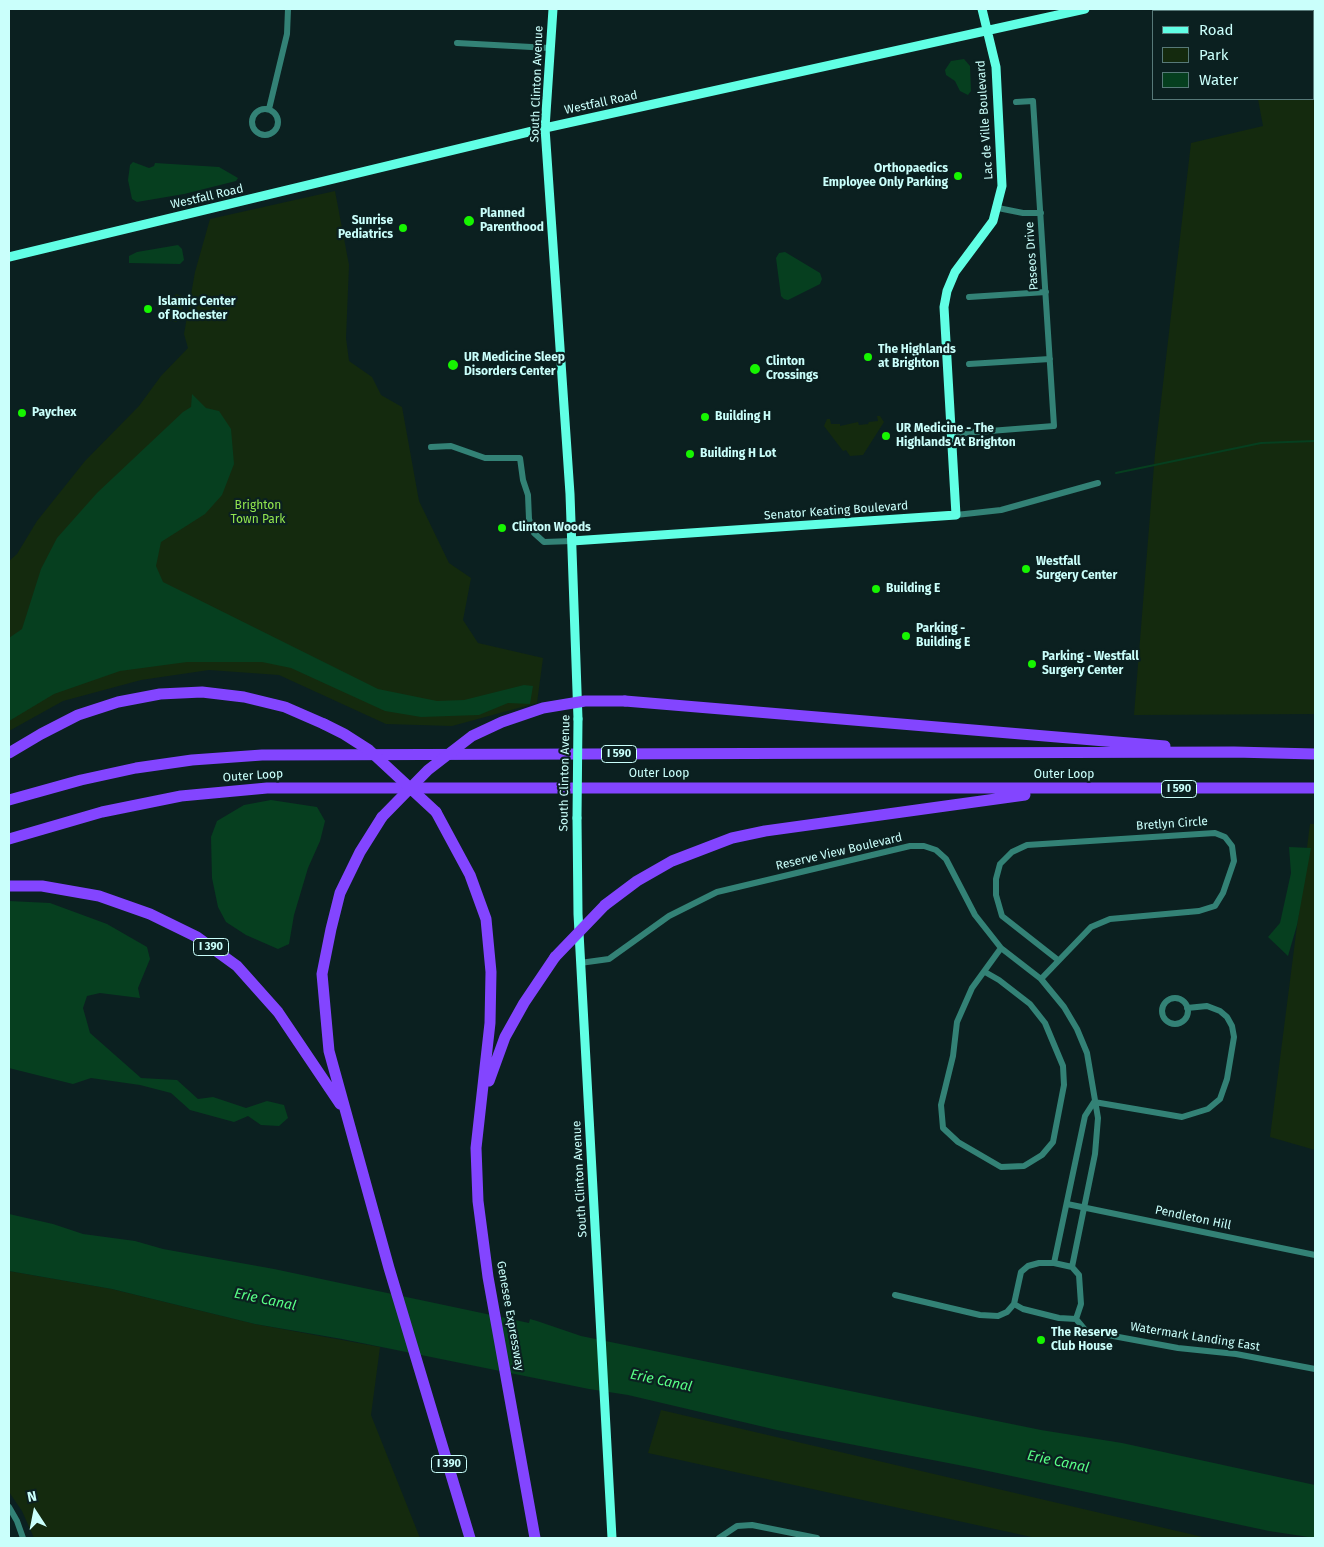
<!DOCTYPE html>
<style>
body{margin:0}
#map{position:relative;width:1324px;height:1547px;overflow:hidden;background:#0b2020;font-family:"Fira Sans",sans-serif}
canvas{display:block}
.frame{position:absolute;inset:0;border:10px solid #cafffb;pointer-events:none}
.legend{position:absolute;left:1152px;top:10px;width:162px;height:90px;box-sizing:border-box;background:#0b2020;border:1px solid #577978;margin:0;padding:6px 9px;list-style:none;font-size:15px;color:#cafffb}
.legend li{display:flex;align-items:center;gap:10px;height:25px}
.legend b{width:25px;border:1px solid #577978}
.north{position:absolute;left:10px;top:1487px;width:50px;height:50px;-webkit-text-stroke:4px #0b2020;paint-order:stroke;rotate:349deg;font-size:14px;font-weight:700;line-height:20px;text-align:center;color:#cafffb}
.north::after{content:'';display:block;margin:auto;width:18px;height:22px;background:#cafffb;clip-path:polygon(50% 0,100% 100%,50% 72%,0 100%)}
</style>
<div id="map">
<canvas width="1324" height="1547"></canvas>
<div class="frame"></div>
<ul class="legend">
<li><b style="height:6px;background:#61ffe5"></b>Road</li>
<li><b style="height:14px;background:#142a0e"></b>Park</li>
<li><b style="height:14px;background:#063f1f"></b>Water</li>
</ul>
<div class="north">N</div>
</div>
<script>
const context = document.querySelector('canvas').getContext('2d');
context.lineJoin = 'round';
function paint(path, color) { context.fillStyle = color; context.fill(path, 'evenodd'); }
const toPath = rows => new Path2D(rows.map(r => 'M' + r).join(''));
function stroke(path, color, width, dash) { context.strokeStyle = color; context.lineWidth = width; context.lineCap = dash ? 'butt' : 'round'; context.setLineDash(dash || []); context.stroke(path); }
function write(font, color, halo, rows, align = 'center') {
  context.font = font + ' "Fira Sans",sans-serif'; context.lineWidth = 4.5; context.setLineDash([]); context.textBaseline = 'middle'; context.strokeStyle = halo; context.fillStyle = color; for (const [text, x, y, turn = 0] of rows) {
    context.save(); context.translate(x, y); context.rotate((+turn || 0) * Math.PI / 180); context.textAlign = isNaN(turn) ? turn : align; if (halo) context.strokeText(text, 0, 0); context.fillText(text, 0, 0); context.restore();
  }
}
const green = toPath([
 [1239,9,1315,9,1315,714,1134,715,1155,453,1191,143,1263,126,1258,99,1313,99,1313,11,1239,11],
 [335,191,349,265,346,338,349,361,372,377,381,395,402,407,419,501,449,563,471,578,463,620,478,643,543,658,537,703,452,726,386,724,279,675,209,670,141,680,63,701,9,731,9,561,17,554,37,521,85,461,139,406,161,376,188,348,184,334,195,272,210,219],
 [176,294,185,297,180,319,176,322,169,320,167,313,170,302],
 [877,416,880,416,884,422,863,455,850,456,846,450,843,451,824,426,827,419,830,419,831,424,840,424,840,426,858,422,859,425,868,424,869,422,878,421],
 [1310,824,1315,824,1315,1150,1270,1137],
 [9,1271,112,1289,255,1324,380,1347,371,1415,420,1538,34,1538,22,1511,9,1492],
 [661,1410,1207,1538,1036,1538,648,1453]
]);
const water = toPath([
 [964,59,970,66,971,91,968,95,960,91,955,81,946,75,945,70,951,61],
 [133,162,149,168,154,166,155,163,219,167,238,178,236,181,184,194,137,202,132,199,128,180,130,165],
 [178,245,182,249,184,260,180,264,129,263,129,256,137,252],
 [785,252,820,273,822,279,820,284,788,300,784,299,781,296,776,258,779,253],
 [192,394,206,408,219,411,231,429,234,464,222,495,205,514,161,542,156,566,163,582,378,689,437,701,464,700,524,685,533,686,530,704,508,703,479,715,421,717,385,711,291,668,262,662,187,662,120,671,54,694,9,721,9,638,22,629,41,569,57,538,97,493,183,412,191,407],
 [271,800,317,807,325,821,320,841,308,868,294,915,289,944,278,949,246,935,226,922,218,907,212,878,211,837,217,821,244,805],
 [1289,847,1311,848,1297,925,1288,956,1268,937,1280,923,1291,873],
 [9,901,50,903,107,924,147,947,150,959,138,988,140,998,100,993,87,996,83,1008,90,1033,141,1078,177,1080,198,1099,213,1097,246,1108,267,1101,284,1105,288,1118,279,1126,261,1125,248,1116,234,1122,190,1110,171,1093,140,1085,91,1078,73,1084,9,1068],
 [9,1214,53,1224,83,1234,135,1241,163,1249,274,1269,529,1323,530,1319,537,1321,581,1336,1041,1430,1122,1443,1315,1485,1315,1538,1269,1531,974,1468,777,1430,628,1395,589,1389,342,1339,255,1324,112,1289,9,1271]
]);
const stream = toPath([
 [1116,473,1261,443,1315,441]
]);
const street = toPath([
 [457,43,550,48],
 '252 122a13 13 0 1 1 26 0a13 13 0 1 1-26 0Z',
 [269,109,287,34,288,9],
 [998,208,1023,213,1041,213],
 [969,297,1046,292],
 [969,364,1050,359],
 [951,434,1054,426,1033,101,1016,102],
 [431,447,451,446,485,458,520,458,523,480,528,495,529,519,534,533,544,542,572,541],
 [956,515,1001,510,1098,483],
 [580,963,609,959,669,916,717,892,910,846,924,846,936,850,946,859,975,915,1001,948,1041,979,1064,1007,1077,1029,1087,1053,1098,1118,1095,1154,1072,1267],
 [985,972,999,980,1030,1004,1045,1023,1063,1066,1064,1085,1053,1142,1042,1155,1024,1166,1001,1167,958,1142,943,1128,941,1105,953,1056,957,1022,972,988,1001,948],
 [1041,979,1091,927,1110,919,1199,911,1215,906,1223,893,1234,861,1232,846,1225,837,1215,833,1027,845,1012,852,1000,864,996,879,996,895,1002,916,1058,960],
 '1162 1011a13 13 0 1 1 26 0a13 13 0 1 1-26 0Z',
 [1094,1102,1182,1117,1208,1109,1220,1099,1227,1079,1234,1037,1232,1026,1227,1017,1220,1011,1207,1006,1187,1008],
 [1067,1204,1315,1255],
 [1039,1263,1054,1263,1072,1267,1079,1275,1081,1304,1076,1319,1059,1318,1023,1309,1014,1304,1021,1272,1028,1266,1039,1263],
 [1054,1263,1085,1116,1094,1102],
 [895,1295,980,1315,998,1316,1007,1312,1014,1304],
 [1076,1319,1086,1331,1178,1348,1236,1354,1315,1369],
 [9,1507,17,1521,23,1538],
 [719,1538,737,1526,752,1525,817,1538]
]);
const secondary = toPath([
 [553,9,545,128,570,494,578,719],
 [9,257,545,128,1085,9],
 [572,541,956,515,944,307,947,291,955,272,993,221,1002,186,996,67,982,9],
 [577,818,578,914,612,1538]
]);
const highway = toPath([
 [625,701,1165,746],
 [9,753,41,734,78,715,118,702,160,694,202,692,244,697,285,707,324,724],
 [9,800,81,780,136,768,192,760,262,755,1234,752,1315,754],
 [436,812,470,875,486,919,491,972,490,1023,476,1148,478,1201,488,1277,535,1538],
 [382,817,360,852,340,893,331,929,322,974,329,1051,389,1268,470,1538],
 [9,839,102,812,181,796,267,788,1315,788],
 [9,886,42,886,99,896,150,914,197,937,237,966,278,1012,340,1104],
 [605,905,637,881,672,861,732,838,765,831,1025,795],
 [489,1081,505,1037,524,1003,555,957]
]);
const secondaryBridge = toPath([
 [577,818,578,719]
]);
const highwayBridge = toPath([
 [324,724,344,734,369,750,436,812],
 [382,817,428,770,472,736,502,722,543,708,585,701,625,701],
 [555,957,605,905]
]);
const markers = [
 [958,176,5,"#16f500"],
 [469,221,6,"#16f500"],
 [403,228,5,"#16f500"],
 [148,309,5,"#16f500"],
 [868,357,5,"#16f500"],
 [453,365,6,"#16f500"],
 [755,369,6,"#16f500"],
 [22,413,5,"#16f500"],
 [705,417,5,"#16f500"],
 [886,436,5,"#16f500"],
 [690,454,5,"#16f500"],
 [502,528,5,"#16f500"],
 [1026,569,5,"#16f500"],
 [876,589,5,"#16f500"],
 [906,636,5,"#16f500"],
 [1032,664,5,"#16f500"],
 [1041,1340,5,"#16f500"]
];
const shields = [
 [619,754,35],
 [1179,789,35],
 [211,947,35],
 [449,1464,35]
];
const shieldNames = [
 ["I 590",619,754],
 ["I 590",1179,789],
 ["I 390",211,947],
 ["I 390",449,1464]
];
const streetNames = [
 ["South Clinton Avenue",537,84,-88],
 ["Westfall Road",601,103,-12],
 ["Lac de Ville Boulevard",985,120,-94],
 ["Westfall Road",207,197,-13],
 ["Paseos Drive",1032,256,-94],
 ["Senator Keating Boulevard",836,511,-4],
 ["South Clinton Avenue",565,773,-89],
 ["Outer Loop",659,774],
 ["Outer Loop",1064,775],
 ["Outer Loop",253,776,-4],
 ["Bretlyn Circle",1172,824,-4],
 ["Reserve View Boulevard",839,852,-13],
 ["South Clinton Avenue",580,1179,-93],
 ["Pendleton Hill",1193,1218,12],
 ["Genesee Expressway",510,1316,80],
 ["Watermark Landing East",1195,1337,9]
];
const poiNames = [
 ["Orthopaedics",948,169,"right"],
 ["Employee Only Parking",948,183,"right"],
 ["Planned",480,214],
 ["Parenthood",480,228],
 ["Sunrise",393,221,"right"],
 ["Pediatrics",393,235,"right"],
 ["Islamic Center",158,302],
 ["of Rochester",158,316],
 ["The Highlands",878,350],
 ["at Brighton",878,364],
 ["UR Medicine Sleep",464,358],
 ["Disorders Center",464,372],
 ["Clinton",766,362],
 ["Crossings",766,376],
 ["Paychex",32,413],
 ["Building H",715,417],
 ["UR Medicine - The",896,429],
 ["Highlands At Brighton",896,443],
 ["Building H Lot",700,454],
 ["Clinton Woods",512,528],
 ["Westfall",1036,562],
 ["Surgery Center",1036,576],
 ["Building E",886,589],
 ["Parking -",916,629],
 ["Building E",916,643],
 ["Parking - Westfall",1042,657],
 ["Surgery Center",1042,671],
 ["The Reserve",1051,1333],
 ["Club House",1051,1347]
];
const parkNames = [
 ["Brighton",258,506],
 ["Town Park",258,520]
];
const waterNames = [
 ["Erie Canal",265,1300,12],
 ["Erie Canal",661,1381,12],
 ["Erie Canal",1058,1462,12]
];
paint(green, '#142a0e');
paint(water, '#063f1f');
stroke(stream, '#063f1f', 2);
stroke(street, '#338276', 6);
stroke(secondary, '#61ffe5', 9);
stroke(highway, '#8345ff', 11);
stroke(secondaryBridge, '#61ffe5', 9);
stroke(highwayBridge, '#8345ff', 11);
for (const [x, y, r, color] of markers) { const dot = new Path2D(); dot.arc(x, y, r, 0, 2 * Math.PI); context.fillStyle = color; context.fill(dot); stroke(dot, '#0b2020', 2); }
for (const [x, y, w] of shields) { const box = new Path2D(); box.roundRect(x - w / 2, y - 8.5, w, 17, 4); context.fillStyle = '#0b2020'; context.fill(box); stroke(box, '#cafffb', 1); }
write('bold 11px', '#cafffb', null, shieldNames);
write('12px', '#cafffb', '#0b2020', streetNames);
write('bold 12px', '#cafffb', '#0b2020', poiNames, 'left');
write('12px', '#92e64f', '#0b2020', parkNames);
write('italic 14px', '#58ff86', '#0b2020', waterNames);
</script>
